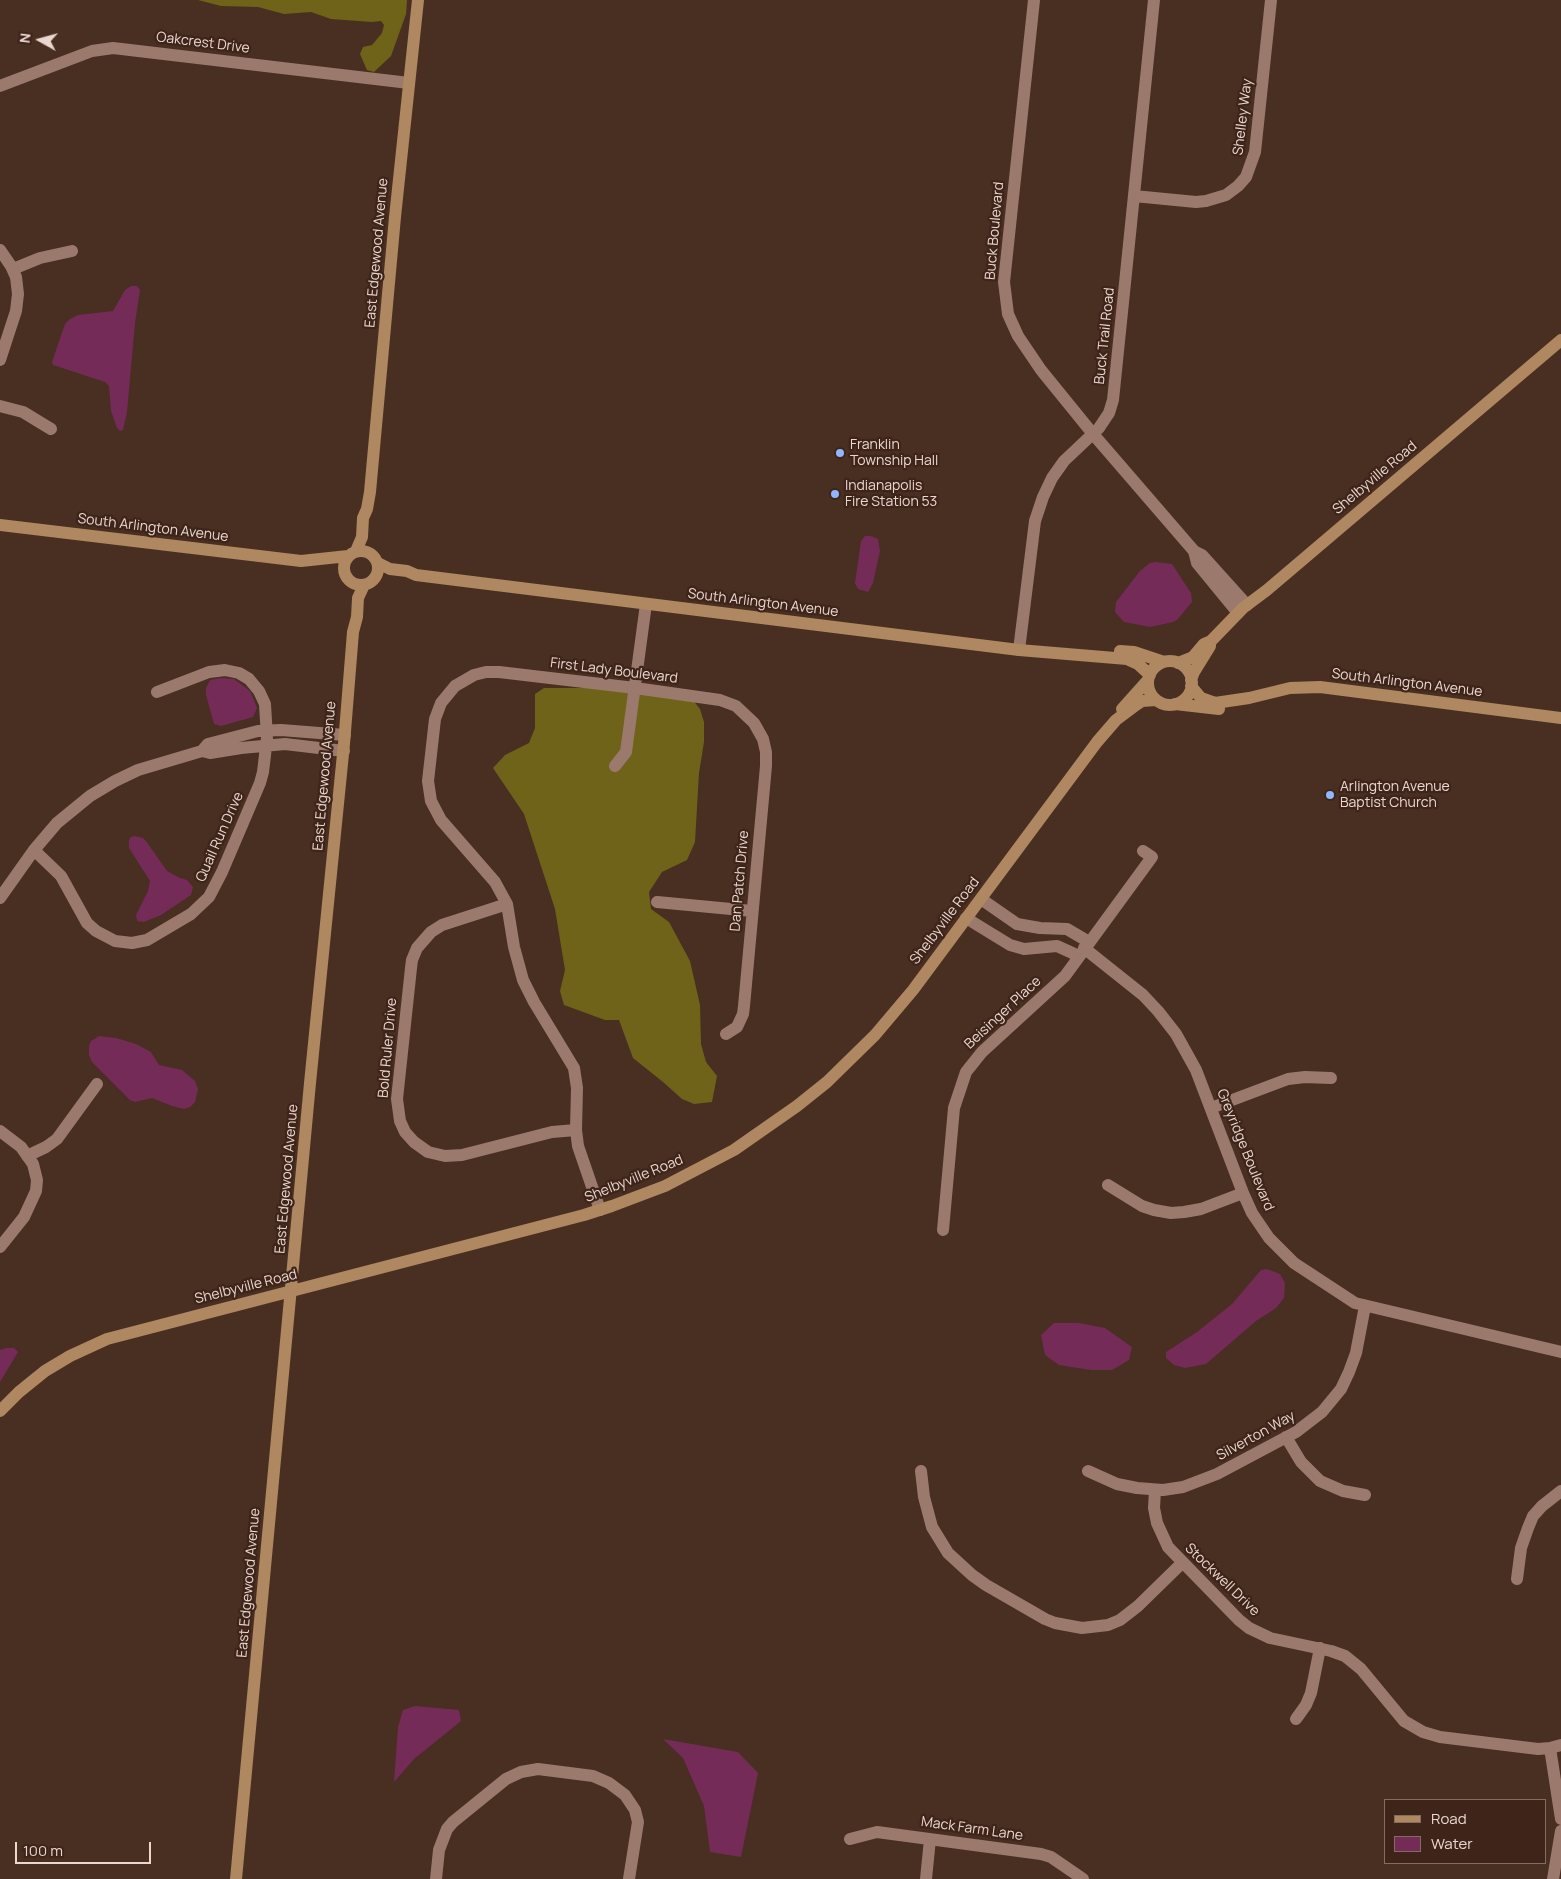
<!DOCTYPE html>
<style>
body{margin:0}
#map{position:relative;width:1561px;height:1879px;overflow:hidden;background:#492e22;font-family:Manrope,sans-serif}
canvas{display:block}
.legend{position:absolute;left:1384px;top:1799px;width:162px;height:65px;box-sizing:border-box;background:#3e2419;border:1px solid #836c62;margin:0;padding:6px 9px;list-style:none;font-size:15px;color:#ead7d0}
.legend li{display:flex;align-items:center;gap:10px;height:25px}
.legend b{width:25px;border:1px solid #836c62}
.north{position:absolute;left:15px;top:15px;width:50px;height:50px;-webkit-text-stroke:4px #3e2419;paint-order:stroke;rotate:277deg;font-size:14px;font-weight:700;line-height:20px;text-align:center;color:#ead7d0}
.north::after{content:'';display:block;margin:auto;width:18px;height:22px;background:#ead7d0;clip-path:polygon(50% 0,100% 100%,50% 72%,0 100%)}
.scale{position:absolute;left:15px;top:1842px;width:136px;height:22px;box-sizing:border-box;border:2px solid #ead7d0;border-top:0;padding-left:6px;font-size:15px;line-height:18px;white-space:nowrap;color:#ead7d0;-webkit-text-stroke:4px #3e2419;paint-order:stroke}
</style>
<div id="map">
<canvas width="1561" height="1879"></canvas>
<ul class="legend">
<li><b style="height:6px;background:#af8760"></b>Road</li>
<li><b style="height:14px;background:#742b58"></b>Water</li>
</ul>
<div class="north">N</div>
<div class="scale">100 m</div>
</div>
<script>
const context = document.querySelector('canvas').getContext('2d');
context.lineJoin = 'round';
function paint(path, color) { context.fillStyle = color; context.fill(path, 'evenodd'); }
const toPath = rows => new Path2D(rows.map(r => 'M' + r).join(''));
function stroke(path, color, width, dash) { context.strokeStyle = color; context.lineWidth = width; context.lineCap = dash ? 'butt' : 'round'; context.setLineDash(dash || []); context.stroke(path); }
function write(font, color, halo, rows, align = 'center') {
  context.font = font + ' Manrope,sans-serif'; context.lineWidth = 4.5; context.setLineDash([]); context.textBaseline = 'middle'; context.strokeStyle = halo; context.fillStyle = color; for (const [text, x, y, turn = 0] of rows) {
    context.save(); context.translate(x, y); context.rotate((+turn || 0) * Math.PI / 180); context.textAlign = isNaN(turn) ? turn : align; if (halo) context.strokeText(text, 0, 0); context.fillText(text, 0, 0); context.restore();
  }
}
const forest = toPath([
 [198,0,407,0,406,14,391,56,374,72,367,70,360,54,363,47,372,45,382,33,384,25,381,21,372,22,331,19,311,12,284,14,258,7,221,6],
 [544,688,635,688,689,695,700,709,704,722,704,742,699,773,695,842,687,860,662,872,649,892,651,909,669,922,690,961,700,1005,701,1044,706,1062,717,1076,712,1102,694,1104,682,1099,663,1082,633,1058,619,1020,605,1020,564,1005,560,991,565,970,555,909,524,814,493,768,505,755,529,743,535,728,535,694]
]);
const water = toPath([
 [131,286,137,286,140,290,135,323,127,412,123,430,120,431,117,428,111,411,109,386,105,382,53,365,52,362,65,324,70,319,78,315,113,311,125,290],
 [865,536,871,536,878,539,880,551,873,583,868,592,858,589,855,583,861,541],
 [1156,562,1172,564,1174,567,1191,593,1192,602,1177,620,1173,622,1150,627,1124,622,1115,612,1116,602,1140,571,1150,563],
 [221,678,234,679,250,691,257,708,253,717,221,726,214,724,206,695,206,688,210,680],
 [135,836,143,838,146,841,167,871,180,878,187,880,193,887,191,895,161,915,144,922,137,921,136,915,148,891,150,881,129,848,129,840,131,837],
 [99,1036,116,1038,136,1044,151,1052,159,1065,182,1070,195,1081,198,1089,195,1102,190,1107,184,1109,172,1106,152,1098,135,1102,130,1100,92,1062,89,1055,89,1046,91,1041],
 [1267,1269,1280,1274,1285,1283,1284,1298,1276,1308,1256,1321,1206,1364,1185,1368,1174,1365,1166,1358,1166,1352,1197,1332,1232,1304,1261,1270],
 [1054,1323,1079,1323,1105,1328,1132,1347,1129,1360,1112,1370,1091,1370,1059,1365,1045,1355,1041,1335],
 [6,1348,14,1348,18,1352,0,1382,0,1350],
 [415,1706,459,1710,461,1721,414,1759,394,1782,398,1727,403,1710],
 [663,1739,738,1752,758,1773,741,1857,710,1852,704,1806,683,1758]
]);
const minor = toPath([
 [1034,0,1004,282,1008,314,1018,336,1041,370,1093,434,1194,551],
 [0,86,92,51,113,48,409,83],
 [1134,196,1196,202,1206,201,1226,195,1238,186,1246,177,1255,152,1271,0],
 [0,250,11,266,16,277,18,294,16,311,0,360],
 [13,269,40,258,72,251],
 [0,406,23,412,51,429],
 [1238,613,1197,563,1194,551,1202,555,1247,605],
 [1019,650,1035,521,1043,497,1052,478,1064,461,1099,428,1109,413,1113,400,1154,0],
 [202,751,208,744,258,731,281,730,345,735],
 [615,766,626,752,646,604],
 [34,850,61,876,87,923,96,931,115,941,132,943,147,940,191,914,209,897,222,872,260,783,263,772,267,738,265,704,259,691,249,679,239,673,225,670,209,672,157,692],
 [0,898,34,850,57,823,90,796,115,781,138,770,202,751,210,753,241,748,285,744,344,751],
 [981,899,1017,924,1040,928,1067,929,1089,942],
 [657,902,752,911],
 [507,904,442,925,431,932,417,948,412,960,411,968,397,1099,400,1121,405,1132,414,1142,428,1152,445,1156,462,1155,552,1132,576,1130],
 [966,918,1010,945,1024,949,1057,946,1079,956],
 [1084,948,1143,995,1158,1011,1176,1034,1196,1070,1243,1193,1252,1213,1269,1238,1294,1263,1355,1303,1561,1352],
 [1211,1108,1288,1079,1305,1077,1331,1078],
 [0,1131,21,1147,33,1164,37,1180,36,1191,24,1217,0,1247],
 [27,1156,46,1147,57,1139,97,1084],
 [1108,1185,1142,1206,1154,1210,1171,1213,1184,1212,1201,1209,1243,1193],
 [600,1210,578,1146,576,1130,577,1088,574,1068,534,1002,523,980,514,947,507,904,495,882,441,820,431,801,428,781,435,719,441,703,455,686,474,675,486,672,499,672,635,688,720,700,736,706,754,723,763,739,766,752,766,766,744,1006,743,1014,737,1027,726,1034],
 [943,1230,954,1108,966,1072,982,1052,1065,976,1152,857,1143,851],
 [1286,1437,1301,1462,1320,1481,1343,1491,1365,1495],
 [921,1471,924,1497,932,1527,948,1553,972,1575,986,1585,1045,1619,1055,1623,1082,1628,1108,1625,1120,1620,1138,1606,1182,1563],
 [1088,1471,1117,1484,1137,1488,1163,1490,1183,1487,1217,1474,1296,1432,1322,1412,1341,1389,1349,1372,1356,1353,1365,1306],
 [1155,1490,1154,1508,1157,1523,1168,1547,1239,1620,1249,1628,1270,1638,1331,1651,1345,1656,1361,1669,1404,1721,1423,1732,1440,1737,1538,1749,1550,1748,1561,1745],
 [1517,1579,1521,1548,1528,1528,1533,1516,1542,1506,1561,1491],
 [1296,1719,1306,1705,1311,1693,1320,1648],
 [1550,1748,1561,1819],
 [850,1839,877,1832,1041,1854,1051,1857,1083,1879],
 [436,1879,439,1850,447,1829,453,1822,506,1779,521,1772,538,1769,593,1776,609,1783,625,1795,635,1810,638,1822,629,1879],
 [926,1879,930,1839],
 [1553,1879,1561,1831]
]);
const major = toPath([
 [0,525,301,561,348,556],
 '344 568a17 17 0 1 1 34 0a17 17 0 1 1-34 0Z',
 [356,551,362,537,363,518,367,509,370,492,395,217,418,0],
 [378,563,390,569,407,571,416,575,1019,650,1127,659,1138,664,1150,675],
 [1120,651,1134,652,1164,662],
 '1148 683a22 22 0 1 1 44 0a22 22 0 1 1-44 0Z',
 [1178,663,1193,657,1204,644,1211,641,1243,608,1267,590,1561,340],
 [1191,680,1194,672,1210,646],
 [1191,686,1201,698,1215,703,1249,698,1290,688,1320,687,1561,718],
 [1175,704,1219,709],
 [1122,709,1148,680],
 [0,1411,19,1392,45,1371,70,1356,107,1339,584,1215,612,1206,665,1186,734,1150,797,1106,827,1082,875,1035,913,990,1097,742,1116,720,1136,705,1142,701,1156,700],
 [236,1879,310,1083,344,744,353,632,357,617,358,598,364,585]
]);
const markers = [
 [840,453,5,"#8eb8fd"],
 [835,494,5,"#8eb8fd"],
 [1330,795,5,"#8eb8fd"]
];
const streetNames = [
 ["Oakcrest Drive",203,43,7],
 ["Shelley Way",1243,117,-83],
 ["Buck Boulevard",995,231,-85],
 ["East Edgewood Avenue",377,253,-85],
 ["Buck Trail Road",1105,336,-84],
 ["Shelbyville Road",1375,478,-40],
 ["South Arlington Avenue",153,528,7],
 ["South Arlington Avenue",763,603,7],
 ["First Lady Boulevard",614,671,7],
 ["South Arlington Avenue",1407,683,7],
 ["East Edgewood Avenue",325,776,-85],
 ["Quail Run Drive",220,837,-66],
 ["Dan Patch Drive",740,881,-85],
 ["Shelbyville Road",945,921,-53],
 ["Beisinger Place",1003,1013,-43],
 ["Bold Ruler Drive",388,1048,-85],
 ["Greyridge Boulevard",1245,1150,68],
 ["East Edgewood Avenue",287,1179,-85],
 ["Shelbyville Road",634,1179,-22],
 ["Shelbyville Road",246,1287,-14],
 ["Silverton Way",1256,1436,-29],
 ["Stockwell Drive",1222,1580,44],
 ["East Edgewood Avenue",249,1583,-85],
 ["Mack Farm Lane",972,1829,8]
];
const poiNames = [
 ["Franklin",850,445],
 ["Township Hall",850,461],
 ["Indianapolis",845,486],
 ["Fire Station 53",845,502],
 ["Arlington Avenue",1340,787],
 ["Baptist Church",1340,803]
];
paint(forest, '#6e6319');
paint(water, '#742b58');
stroke(minor, '#9b7a6d', 12);
stroke(major, '#af8760', 12);
for (const [x, y, r, color] of markers) { const dot = new Path2D(); dot.arc(x, y, r, 0, 2 * Math.PI); context.fillStyle = color; context.fill(dot); stroke(dot, '#3e2419', 2); }
write('14px', '#ead7d0', '#3e2419', streetNames);
write('14px', '#ead7d0', '#3e2419', poiNames, 'left');
</script>
